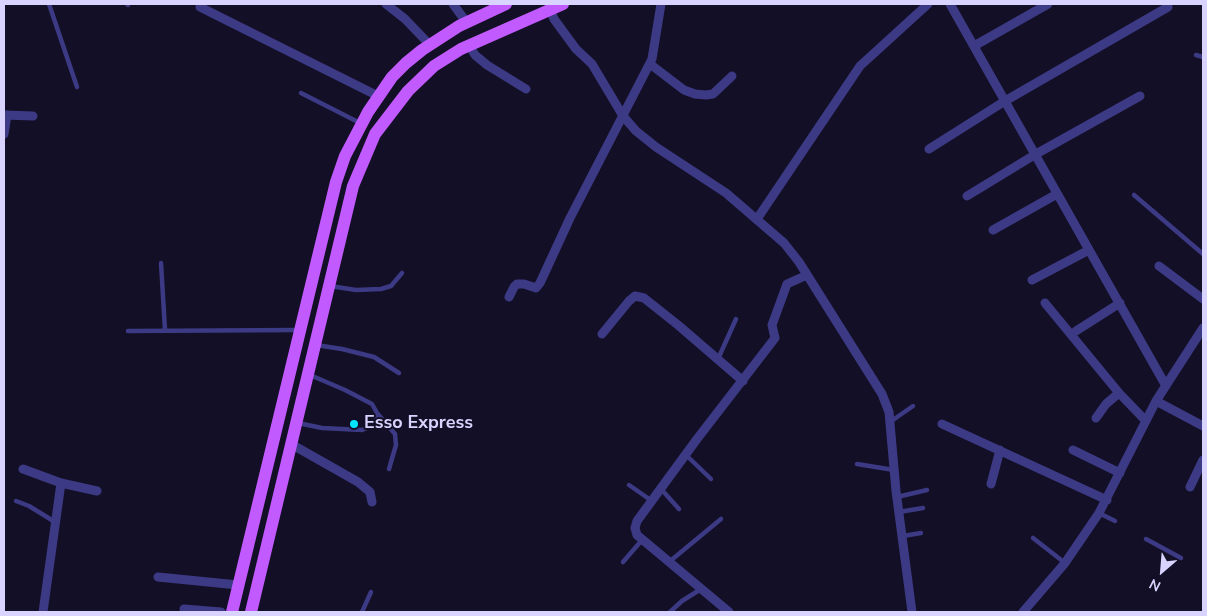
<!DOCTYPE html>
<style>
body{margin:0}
#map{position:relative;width:1207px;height:616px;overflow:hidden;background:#130f26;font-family:"Nunito Sans",sans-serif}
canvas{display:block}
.frame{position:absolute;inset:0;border:5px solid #d9d4ff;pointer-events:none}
.north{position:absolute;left:1137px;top:546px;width:50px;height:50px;-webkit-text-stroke:4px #130f26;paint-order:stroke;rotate:207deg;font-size:14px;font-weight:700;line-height:20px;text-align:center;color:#d9d4ff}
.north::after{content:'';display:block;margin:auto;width:18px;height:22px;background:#d9d4ff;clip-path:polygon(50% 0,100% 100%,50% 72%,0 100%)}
</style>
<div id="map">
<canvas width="1207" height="616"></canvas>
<div class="frame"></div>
<div class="north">N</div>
</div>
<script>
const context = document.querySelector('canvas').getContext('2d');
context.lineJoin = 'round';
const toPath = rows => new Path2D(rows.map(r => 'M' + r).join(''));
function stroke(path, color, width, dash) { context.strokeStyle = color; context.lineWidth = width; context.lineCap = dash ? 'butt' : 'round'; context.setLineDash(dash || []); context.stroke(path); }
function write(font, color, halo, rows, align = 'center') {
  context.font = font + ' "Nunito Sans",sans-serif'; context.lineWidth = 4; context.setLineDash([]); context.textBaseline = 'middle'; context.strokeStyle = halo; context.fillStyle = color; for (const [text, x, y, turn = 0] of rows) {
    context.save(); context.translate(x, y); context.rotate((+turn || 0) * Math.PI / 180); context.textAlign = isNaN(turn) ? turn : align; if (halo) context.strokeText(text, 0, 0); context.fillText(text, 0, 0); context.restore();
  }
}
const lane = toPath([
 [49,4,77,87],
 [127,4,128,5],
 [1196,55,1203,57],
 [301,93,360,123],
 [1134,195,1203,254],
 [161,263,165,330],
 [330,286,356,290,381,289,391,286,402,273],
 [128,331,299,330],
 [316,345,342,349,374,357,399,373],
 [718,359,736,319],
 [377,413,395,434,396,445,389,469],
 [890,422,913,406],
 [298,423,322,428,362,430,369,427,375,421,377,413,372,404,345,390,310,375],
 [686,455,711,479],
 [857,464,894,470],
 [629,485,652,501],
 [661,489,679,509],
 [897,497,927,490],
 [16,501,29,506,55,522],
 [899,512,923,508],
 [1099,513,1115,521],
 [903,536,921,533],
 [1033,538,1065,563],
 [1146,539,1181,558],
 [623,562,642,540],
 [669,562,721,519],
 [362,612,371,592],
 [670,612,682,601,701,589]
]);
const street = toPath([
 [386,4,405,19,430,45],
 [453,4,467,23],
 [950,4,1166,386],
 [200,7,378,96],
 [550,9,554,19,576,49,592,64,623,116,636,131,656,147,726,193,784,243,799,262,882,394,889,412,896,491,912,612],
 [469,45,475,55,487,65,526,89],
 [974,46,1048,4],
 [650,64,684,90,695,94,706,95,713,94,732,76],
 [4,115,33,116],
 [4,134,7,115],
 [929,149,1005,101,1168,7],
 [967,196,1036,154,1140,96],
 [757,219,860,66,928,4],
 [993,230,1057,194],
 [1159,266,1203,299],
 [1032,280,1089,250],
 [509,297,514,287,517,284,524,284,536,288,540,283,570,218,652,59,661,4],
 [1045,303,1119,393,1146,421],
 [1076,331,1120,303],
 [602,334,629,301,635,296,644,298,678,325,743,381],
 [1156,401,1203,426],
 [1096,418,1106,404,1119,393],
 [942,424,1107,500],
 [291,444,358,482,370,492,372,502],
 [1073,450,1120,473],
 [23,469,61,483,97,491],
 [991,484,1000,450],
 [1190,487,1203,460],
 [158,577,238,585],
 [184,609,221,612],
 [43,612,61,483],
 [729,612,637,535,635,528,637,521,697,439,775,338,772,325,787,284,807,275],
 [1023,612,1065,563,1099,513,1156,401,1203,328]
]);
const primary = toPath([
 [232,612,336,182,345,156,368,112,392,77,406,63,422,50,459,26,506,4],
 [251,612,353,186,375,134,408,91,434,66,461,49,563,4]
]);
const markers = [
 [354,424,5,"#00e5ff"]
];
const poiNames = [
 ["Esso Express",364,424]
];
stroke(lane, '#3d3a85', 4.5);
stroke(street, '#3d3a85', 9);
stroke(primary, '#c25bff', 12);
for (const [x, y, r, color] of markers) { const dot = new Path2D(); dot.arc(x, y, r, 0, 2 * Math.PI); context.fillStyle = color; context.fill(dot); stroke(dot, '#130f26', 2); }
write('bold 18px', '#d9d4ff', '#130f26', poiNames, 'left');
</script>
